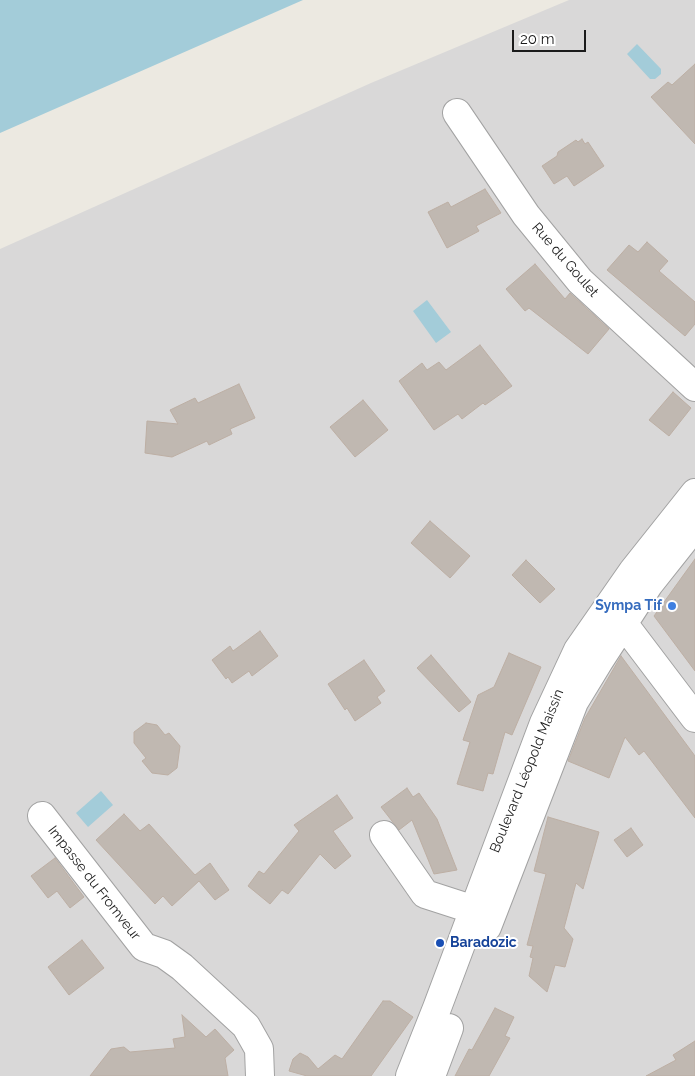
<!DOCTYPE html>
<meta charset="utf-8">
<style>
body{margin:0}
#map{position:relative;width:695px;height:1076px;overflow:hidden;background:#ece9e1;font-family:Raleway,sans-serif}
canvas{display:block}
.scale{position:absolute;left:512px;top:30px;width:74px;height:22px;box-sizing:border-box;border:2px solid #1b1b1b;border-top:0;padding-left:6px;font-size:15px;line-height:18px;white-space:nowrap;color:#1b1b1b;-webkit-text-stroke:4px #fff;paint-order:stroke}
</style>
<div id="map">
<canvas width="695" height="1076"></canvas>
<div class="scale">20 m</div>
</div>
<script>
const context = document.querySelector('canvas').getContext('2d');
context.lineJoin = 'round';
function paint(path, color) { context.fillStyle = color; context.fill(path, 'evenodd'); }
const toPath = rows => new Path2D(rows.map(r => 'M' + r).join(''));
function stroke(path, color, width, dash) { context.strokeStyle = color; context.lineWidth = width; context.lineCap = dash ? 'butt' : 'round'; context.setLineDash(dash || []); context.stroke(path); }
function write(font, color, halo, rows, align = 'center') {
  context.font = font + ' Raleway,sans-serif'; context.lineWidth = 4; context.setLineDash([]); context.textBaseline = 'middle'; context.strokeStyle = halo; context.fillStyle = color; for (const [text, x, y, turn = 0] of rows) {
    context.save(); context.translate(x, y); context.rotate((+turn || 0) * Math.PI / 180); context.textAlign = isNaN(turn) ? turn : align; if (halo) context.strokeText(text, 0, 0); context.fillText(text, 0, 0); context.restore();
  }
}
const residential = toPath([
 [569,0,695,0,695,1076,0,1076,0,249,371,83]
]);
const water = toPath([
 [0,0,303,0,0,133],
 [637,44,661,69,661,74,655,79,650,79,627,54],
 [427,300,451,332,436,343,413,311],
 [101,791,113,805,88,827,76,813]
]);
const building = toPath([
 [695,64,695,144,651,97,668,82,672,85,695,64],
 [582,139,585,144,588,142,604,166,574,186,567,176,554,184,542,166,557,156,558,152,576,140,578,142,582,139],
 [485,189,501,213,476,226,479,231,447,248,428,212,448,202,451,207,485,189],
 [647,242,668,261,659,271,695,302,695,324,685,336,607,270,629,245,638,252,647,242],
 [535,264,565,299,570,293,609,329,588,354,529,308,525,311,506,289,535,264],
 [480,345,512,386,485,405,483,403,462,419,458,414,434,430,399,381,422,363,427,370,439,362,446,370,480,345],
 [239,384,255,418,230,429,232,434,209,445,207,441,172,457,145,453,147,421,178,424,170,410,195,398,198,403,239,384],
 [673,392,691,408,669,436,649,420,673,392],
 [363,400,388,430,355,457,330,427,363,400],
 [430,521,470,556,450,578,411,543,430,521],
 [695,559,695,671,654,616,695,559],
 [526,560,555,589,540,603,512,575,526,560],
 [260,631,278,656,252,676,249,671,232,683,228,677,226,679,212,660,230,646,233,651,260,631],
 [509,653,541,667,512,735,505,732,493,774,488,773,483,791,457,784,470,742,463,740,478,695,494,687,509,653],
 [431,655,471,702,459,712,417,668,431,655],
 [621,656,695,756,695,818,644,751,639,755,625,737,609,778,568,761,585,718,621,656],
 [364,660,385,691,377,697,381,703,355,721,347,708,345,710,328,684,364,660],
 [146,723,157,725,165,735,169,733,180,746,177,768,168,775,152,773,142,761,146,758,134,743,134,732,146,723],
 [407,788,413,797,419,793,437,819,457,870,434,874,412,820,399,830,381,807,407,788],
 [337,795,353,818,333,831,351,856,335,869,320,854,288,894,282,890,270,904,248,886,259,871,264,874,299,831,294,825,337,795],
 [124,814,140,831,149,824,195,875,210,863,229,890,215,900,199,881,172,906,163,896,155,904,96,840,124,814],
 [548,817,599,832,583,889,576,883,564,928,573,939,565,967,555,965,547,992,529,976,533,958,530,957,533,946,527,945,546,874,534,871,548,817],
 [631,828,643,845,627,857,614,840,631,828],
 [55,858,84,897,70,908,57,891,48,898,31,876,55,858],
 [82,940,104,968,69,995,48,967,82,940],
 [383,1001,390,1001,413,1017,371,1076,307,1076,289,1071,293,1059,300,1053,308,1057,318,1069,335,1055,342,1059,383,1001],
 [495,1008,514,1017,505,1036,510,1038,489,1076,455,1076,469,1049,472,1050,495,1008],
 [182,1015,206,1037,215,1029,234,1050,225,1058,228,1076,90,1076,111,1049,124,1047,130,1052,175,1048,173,1039,185,1037,182,1015],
 [695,1041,695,1076,646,1076,676,1060,673,1055,695,1041]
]);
const minor = toPath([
 [457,113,526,215,580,281,695,387],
 [611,610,623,623,695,718],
 [42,816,144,947,164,954,182,967,246,1026,259,1049,260,1076],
 [384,835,425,894,490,915],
 [487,927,574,702,599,661,649,584,695,526],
 [410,1076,437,1008,544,723,578,650,633,571,695,493],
 [431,1076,449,1028]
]);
const markers = [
 [672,606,5,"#3f7fe0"],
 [440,943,5,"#1a4fb4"]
];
const streetNames = [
 ["Rue du Goulet",565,260,49],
 ["Boulevard Léopold Maissin",527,771,-68],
 ["Impasse du Fromveur",94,883,52]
];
const shopNames = [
 ["Sympa Tif",662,606]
];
const transitNames = [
 ["Baradozic",450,943]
];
paint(residential, '#d9d8d8');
paint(water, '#a3ccd9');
paint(building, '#c0b8b1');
stroke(building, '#bdafa4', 1);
stroke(minor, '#a2a2a2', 30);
stroke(minor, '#fff', 28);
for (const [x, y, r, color] of markers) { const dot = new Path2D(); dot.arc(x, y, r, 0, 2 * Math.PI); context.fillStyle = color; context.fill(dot); stroke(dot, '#fff', 2); }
write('14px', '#1b1b1b', '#fff', streetNames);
write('bold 14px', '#366cbe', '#fff', shopNames, 'right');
write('bold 14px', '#164399', '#fff', transitNames, 'left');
</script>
